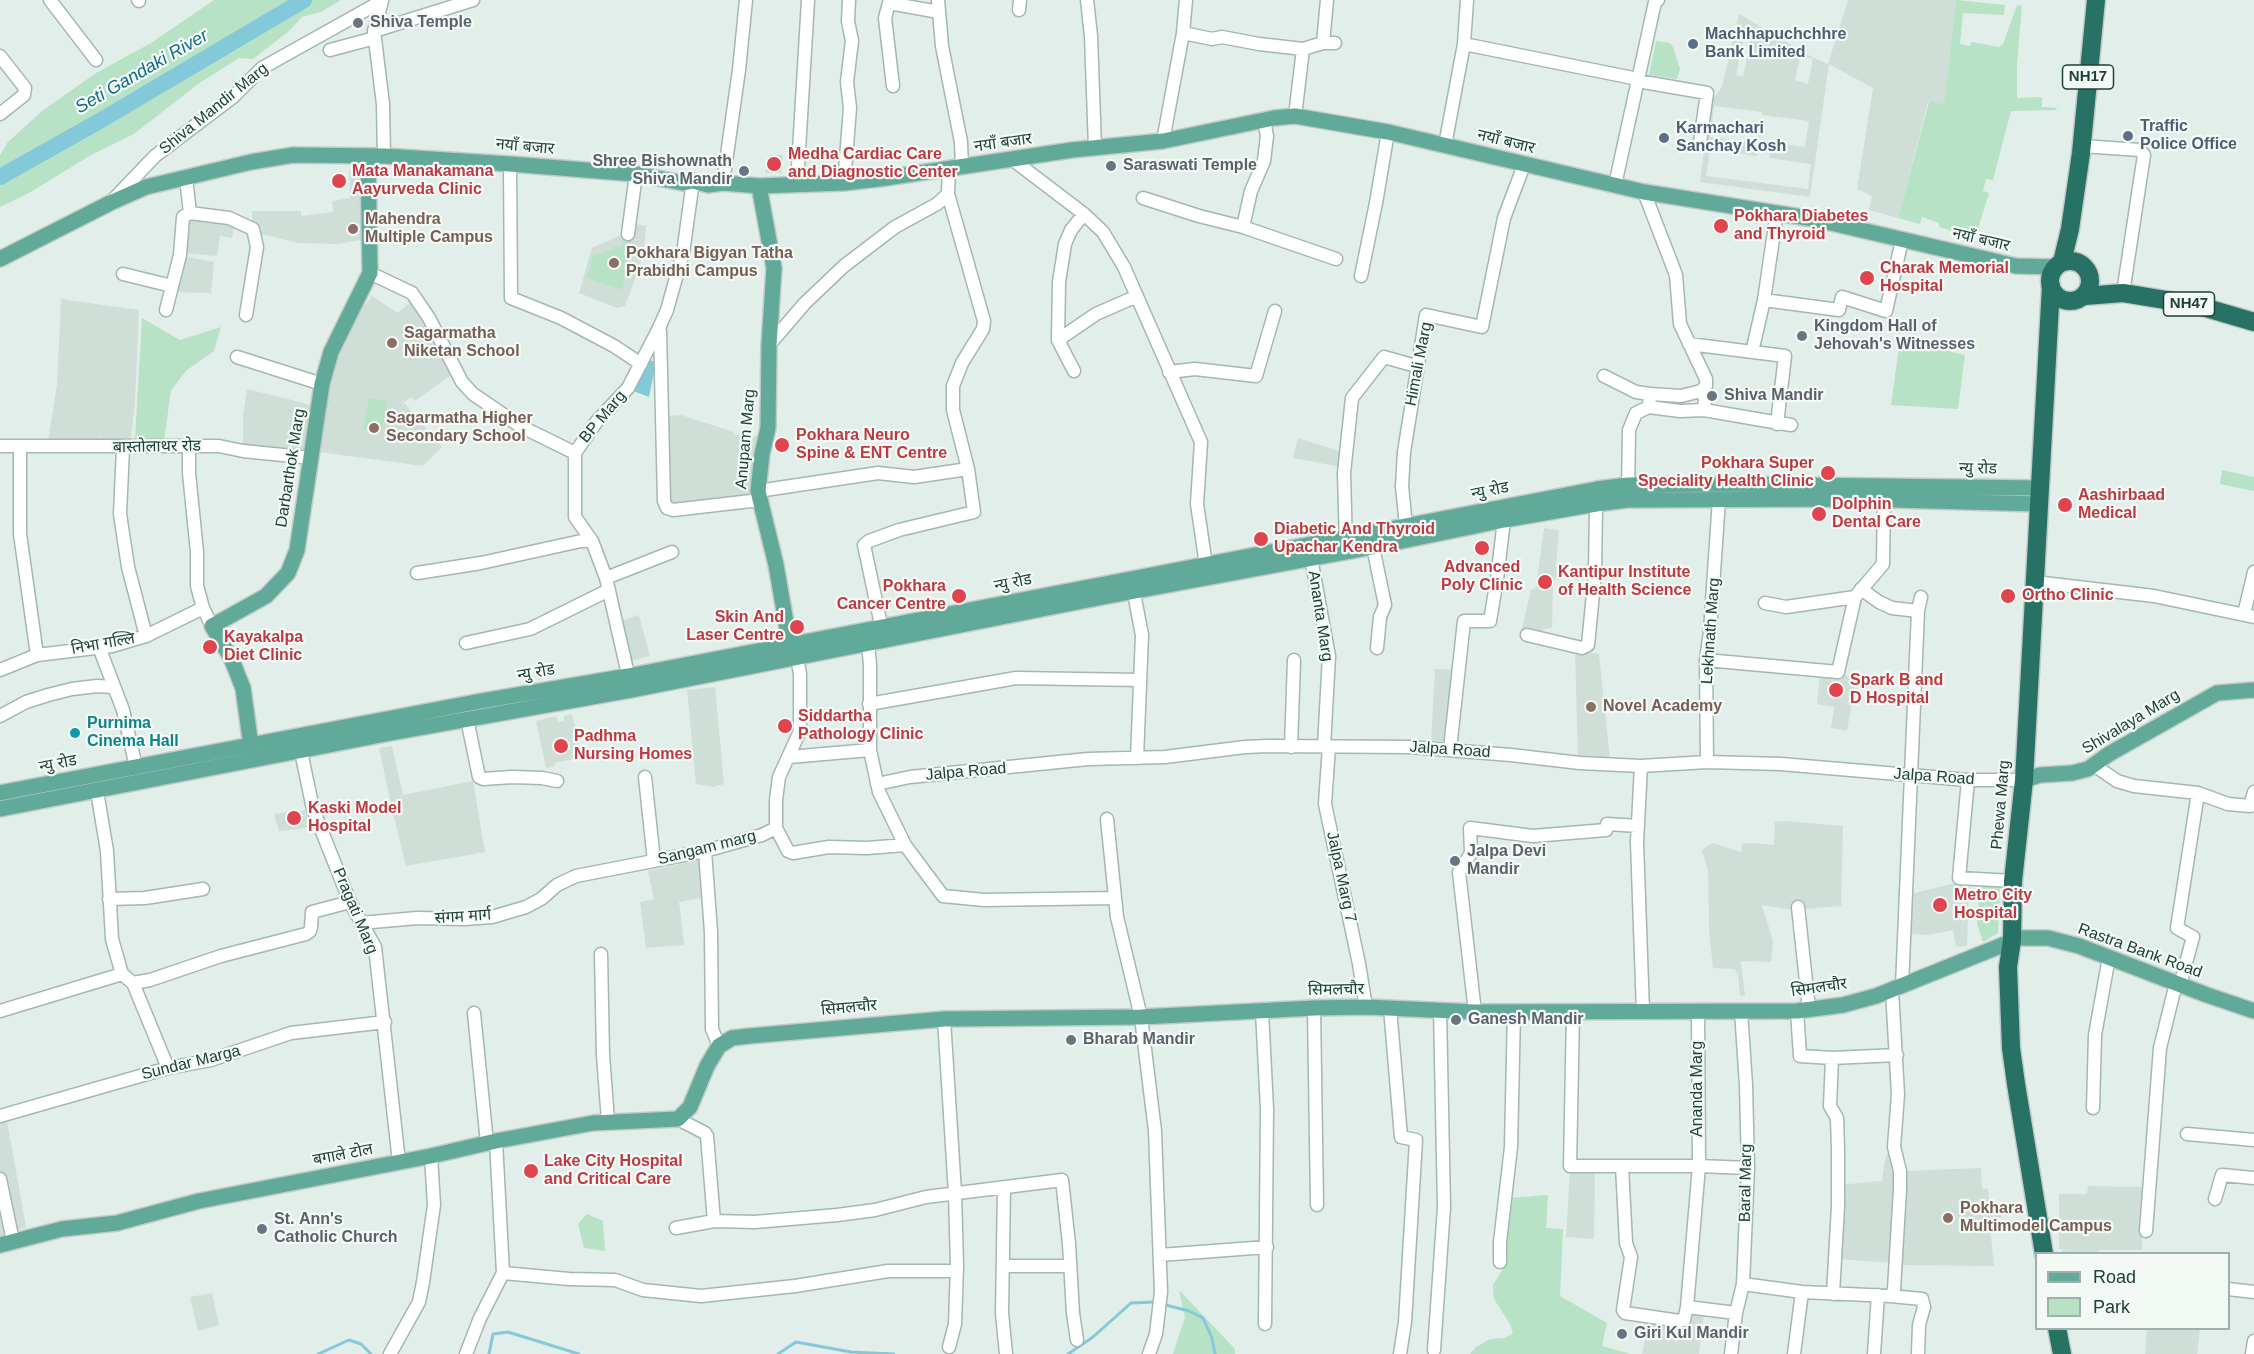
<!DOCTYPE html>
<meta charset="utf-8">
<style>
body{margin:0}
#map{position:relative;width:2254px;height:1354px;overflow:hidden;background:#e2eee9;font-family:Arial,sans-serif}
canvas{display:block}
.legend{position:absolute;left:2035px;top:1252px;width:195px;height:78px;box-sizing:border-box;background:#f3faf6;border:2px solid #9eb0aa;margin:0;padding:8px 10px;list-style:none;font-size:18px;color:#1f4139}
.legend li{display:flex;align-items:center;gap:12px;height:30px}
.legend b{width:30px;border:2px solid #9eb0aa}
</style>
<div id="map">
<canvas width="2254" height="1354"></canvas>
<ul class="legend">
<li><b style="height:8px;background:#61a999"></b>Road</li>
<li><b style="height:16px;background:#b8e2c5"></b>Park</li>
</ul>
</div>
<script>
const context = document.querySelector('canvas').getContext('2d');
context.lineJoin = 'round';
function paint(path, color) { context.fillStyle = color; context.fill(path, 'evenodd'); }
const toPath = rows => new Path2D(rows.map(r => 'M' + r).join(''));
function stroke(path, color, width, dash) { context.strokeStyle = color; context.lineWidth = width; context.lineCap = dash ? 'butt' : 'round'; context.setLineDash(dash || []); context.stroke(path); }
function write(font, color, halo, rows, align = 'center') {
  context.font = font + ' Arial,"Noto Sans Devanagari",sans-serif'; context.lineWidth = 4.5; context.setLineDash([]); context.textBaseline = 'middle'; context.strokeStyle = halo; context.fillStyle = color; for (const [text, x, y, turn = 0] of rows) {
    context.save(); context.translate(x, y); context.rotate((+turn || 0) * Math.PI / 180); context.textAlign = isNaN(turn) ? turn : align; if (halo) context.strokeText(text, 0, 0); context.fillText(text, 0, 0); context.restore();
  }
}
const built = toPath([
 [1848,0,1956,0,1944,105,1928,102,1898,218,1869,210,1872,196,1857,189,1873,88,1829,64,1810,197,1700,182,1710,103,1722,87,1739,14,1812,57,1828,64],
 [1743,40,1750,41,1743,77,1736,75],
 [1800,56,1813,59,1808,84,1795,80],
 [1714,106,1762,112,1758,143,1710,137],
 [1762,115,1809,121,1805,147,1759,141],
 [1758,148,1770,150,1769,158,1811,164,1808,189,1706,176,1710,150,1757,156],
 [769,155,783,155,781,173,765,173],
 [349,170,360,170,361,240,338,244,298,243,261,234,262,227,252,225,252,211,301,211,301,216,333,212,332,201,350,198],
 [185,216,235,220,232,238,220,236,217,256,183,253],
 [636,224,646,226,644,248,636,277,625,306,617,308,579,293,592,248,623,234,632,237],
 [183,256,214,262,211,293,177,292],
 [372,296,398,313,416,297,458,370,415,401,411,397,405,402,401,399,442,447,423,466,319,452,328,385,332,371,349,325],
 [61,299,139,310,135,403,130,445,99,443,100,430,98,442,48,441,57,385],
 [247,389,316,406,308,455,243,445,243,416],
 [681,415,734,432,734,435,761,436,754,496,669,505,668,416],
 [1298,438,1342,452,1341,467,1293,458],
 [1544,528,1559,530,1556,568,1559,571,1553,584,1552,628,1543,629,1543,638,1521,632,1531,590,1536,588],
 [639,615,650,656,631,661,620,621],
 [1575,650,1599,654,1610,760,1578,760],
 [1435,669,1458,670,1449,742,1431,741],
 [1820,673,1856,677,1847,731,1831,728,1834,707,1817,704],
 [715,687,724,784,713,787,696,784,687,690],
 [572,714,582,757,555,763,555,766,546,768,536,721,556,716,558,722,564,721,564,716],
 [392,746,403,795,473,781,485,852,406,866,392,809,379,748],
 [309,810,315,827,279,831,274,814],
 [1786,821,1843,826,1841,906,1792,910,1762,905,1773,941,1771,962,1741,961,1745,996,1740,995,1738,976,1735,969,1713,968,1709,931,1708,870,1702,850,1712,843,1741,852,1742,844,1751,843,1774,845,1775,822],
 [702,859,707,897,679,902,684,945,646,948,640,902,654,899,648,871],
 [1951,884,1969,884,1967,946,1956,947,1953,930,1928,935,1911,934,1911,894],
 [7,1121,26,1227,0,1237,0,1122],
 [1888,1152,1894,1156,1897,1168,1893,1263,1838,1259,1838,1185,1882,1181,1885,1160],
 [1981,1168,1982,1188,1988,1189,1991,1213,2001,1212,2002,1217,1989,1218,1994,1266,1899,1265,1903,1171],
 [1570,1169,1595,1169,1594,1239,1566,1237],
 [2088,1186,2142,1187,2142,1250,2099,1250,2098,1253,2063,1254,2062,1250,2076,1250,2059,1249,2059,1194,2087,1194],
 [212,1293,219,1325,198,1331,190,1297],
 [1689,1311,1704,1314,1699,1354,1642,1354,1650,1318,1685,1325],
 [2147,1329,2200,1329,2197,1354,2145,1354]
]);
const green = toPath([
 [214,0,341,0,321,12,302,17,288,32,253,59,239,58,198,84,134,134,91,155,29,193,0,207,0,155,8,142,42,111,96,73,151,43],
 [1956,0,2005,5,2004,15,1963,13,1960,44,1970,46,1971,42,1999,47,2003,44,2017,5,2022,6,2017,64,2017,98,2042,97,2042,107,2057,108,2056,110,2011,111,1993,180,1986,179,1983,191,1989,193,1975,238,1939,227,1939,223,1922,217,1920,224,1898,218,1929,102,1944,104],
 [1656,41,1670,43,1673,47,1680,69,1677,79,1649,75],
 [625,239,631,240,622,290,587,278,594,254,604,254,606,249,612,251,615,246,622,247],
 [142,318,180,340,221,327,214,351,187,370,171,390,164,441,135,439],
 [1900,340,1965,355,1958,409,1891,405],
 [369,398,388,401,381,433,363,430],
 [2222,470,2254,477,2254,491,2220,484],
 [1980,883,2000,884,1998,933,1983,942,1977,923],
 [1548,1195,1546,1228,1563,1229,1560,1296,1607,1323,1602,1346,1631,1354,1470,1354,1476,1347,1490,1339,1504,1338,1513,1334,1510,1324,1494,1299,1493,1285,1503,1269,1511,1198],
 [587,1214,603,1221,605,1251,584,1248,578,1224],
 [1179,1290,1235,1349,1235,1354,1173,1354,1185,1317]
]);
const water = toPath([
 [649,360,656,362,649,397,631,390]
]);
const stream = toPath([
 [1162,1304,1189,1311,1203,1318,1212,1338,1215,1354],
 [318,1354,349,1340,361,1344,371,1354],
 [489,1354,493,1334,508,1332,579,1354],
 [778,1354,796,1342,851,1352,894,1354],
 [1068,1354,1093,1337,1131,1303,1155,1302]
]);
const river = toPath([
 [0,177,103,119,304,0]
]);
const minor = toPath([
 [50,0,96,60],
 [138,0,139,1],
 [938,0,942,46,961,142,962,167],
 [1087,0,1091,36,1095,148],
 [1019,10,1020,0],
 [374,31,473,0],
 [1183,33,1212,39,1222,37,1259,44,1303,49,1323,43,1335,43],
 [1323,43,1327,0],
 [1464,44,1638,79],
 [330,50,375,38],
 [0,56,25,88,24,95,0,114],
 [1638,81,1707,93,1700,142],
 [893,86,885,18,889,3,939,12],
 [1295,116,1303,49],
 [1163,141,1183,33,1186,0],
 [1445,145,1464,44,1467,0],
 [2082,146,2140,150,2144,155,2123,293],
 [1013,160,1084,214,1103,232,1124,267,1201,442,1197,504,1207,572],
 [510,164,511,298,561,318,614,346,641,364],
 [723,183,739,70,746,0],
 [844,183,850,108,847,82,852,41,848,21,849,0],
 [797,184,808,0],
 [1615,185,1655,2,1658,0],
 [1143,198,1199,216,1243,227,1336,259],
 [113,200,155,156,233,97,262,68,382,1,374,31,383,104,384,156],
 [190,213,229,218,253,229,257,247,246,315],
 [1243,227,1251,191,1264,161,1267,136,1264,120],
 [628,234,636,174],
 [370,273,412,293,429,318,462,382,473,394,520,426,575,453],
 [123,274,172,286],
 [1361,276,1376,203,1388,132],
 [1764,300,1839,310,1842,297,1886,311,1902,240],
 [166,310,180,255,183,217,190,213,186,178],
 [660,331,664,501,667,508,673,510,760,500],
 [1058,340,1096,314,1137,296],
 [1689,344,1785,356,1777,424],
 [769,345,805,303,844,266,895,227,937,204,948,194],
 [1752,352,1764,300,1777,212],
 [237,357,322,384],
 [1074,371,1058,340,1059,282,1065,244,1071,230,1084,214],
 [1169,372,1195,369,1256,376,1275,311],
 [1604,376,1636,392,1650,394,1649,407],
 [1650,394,1681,396,1701,391],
 [1704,410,1791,425],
 [0,446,219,446,243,451,312,458],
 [20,446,20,534,37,655],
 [189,446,189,473,197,552,197,586,203,608,212,626],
 [123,448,120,514,128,567,146,636],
 [758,491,878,473,914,477,968,469],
 [1628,494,1629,430,1636,413,1649,407,1680,411,1704,410,1705,398,1701,391,1706,386,1706,379,1680,324,1676,275,1644,192],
 [1406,526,1402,486,1404,452,1426,315,1482,327,1504,218,1524,165],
 [1346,545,1344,473,1352,398,1384,357,1416,366],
 [1373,547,1385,605,1380,617,1377,648],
 [1311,558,1329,656,1324,746],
 [417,573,481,563,581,541,592,541],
 [606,578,672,552],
 [2035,582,2154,596,2254,617],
 [1132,583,1142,635,1137,758],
 [1861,589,1879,602,1892,608,1918,611],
 [1765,603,1786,607,1855,597,1883,564,1884,499],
 [2244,614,2254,572],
 [883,634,864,545,869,541,899,530,974,512,968,469,953,410,953,386,962,363,983,329,984,321,948,194,949,168],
 [1527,635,1582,648,1588,645,1595,573,1596,504],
 [867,636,870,664,870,750,879,792,905,845,943,896,984,900,1115,898],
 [466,643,530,629,609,590],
 [99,647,123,710,136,767],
 [1706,660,1838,672,1855,597],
 [0,670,37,655,112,646,146,636,203,608],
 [630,683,606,578,592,541,575,517,575,453,597,421,628,388,659,328,667,310,683,253,693,181],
 [869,704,1016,678,1140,680],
 [0,716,26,702,48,695,72,689,97,686,113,687],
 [467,719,479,777,483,779,512,777,542,778,557,781],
 [299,742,313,809,350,902,375,947,399,1162],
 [1329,746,1325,804,1359,964,1366,1007],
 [1291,747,1294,660],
 [1450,749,1464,621,1490,621,1497,579,1504,520],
 [789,757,870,750],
 [1707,762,1706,660,1710,631,1719,499],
 [2094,765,2117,781,2134,786,2198,793,2177,928,2193,937,2180,985],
 [1641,766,1637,842,1643,1012],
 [645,777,654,861],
 [1968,780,1959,878,2013,881],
 [877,784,910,777,1088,759,1165,757,1245,747,1268,746,1410,747,1511,755,1580,763,1641,766,1707,762,1781,764,1968,780,2024,780],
 [97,791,107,851,112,939,122,974,133,983,168,1068],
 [2198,793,2228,804,2250,806,2254,792],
 [1107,819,1117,917,1141,1017,1155,1131,1161,1292,1156,1334,1149,1354],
 [776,828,788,851,793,853,829,847,867,848,905,845],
 [705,851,711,932,712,1029,719,1046],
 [109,899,145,898,203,889],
 [1798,907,1809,1009],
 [361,923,417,918,464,919,492,917,526,907,541,899,557,885,576,876,705,851,762,835,776,828,776,800,779,777,800,731,800,674,796,651],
 [601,954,603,1055,608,1121],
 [133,983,150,980,221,956,306,934,310,931,311,927,312,912,350,902],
 [1902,986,1918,611,1921,597],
 [1314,1008,1317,1205],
 [1390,1008,1401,1137,1416,1140,1405,1322,1400,1354],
 [0,1011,122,974],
 [1262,1011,1267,1109,1265,1324],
 [1797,1011,1800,1056,1832,1058,1897,1055],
 [1475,1012,1459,872,1471,853,1470,828,1533,836,1606,830,1607,824,1638,826],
 [1573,1012,1570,1166,1622,1166],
 [1698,1012,1699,1166,1687,1307,1736,1313],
 [474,1013,487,1143],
 [944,1019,955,1193,957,1266,955,1324,949,1347],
 [1832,1058,1830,1106,1837,1118,1838,1150,1838,1206,1833,1294],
 [2093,1108,2095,1035,2109,957],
 [0,1116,168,1068,211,1060,291,1033,385,1022],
 [678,1119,705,1133,707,1136,714,1221],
 [2187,1134,2254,1140],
 [0,1179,13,1241],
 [1004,1188,1002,1313,1006,1354],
 [2215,1199,2222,1175,2254,1178],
 [676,1228,714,1221,755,1222,837,1215,875,1210,926,1197,1062,1180,1069,1244,1073,1313,1077,1340],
 [2146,1231,2160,1048,2176,983],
 [1160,1255,1267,1247],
 [1500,1262,1500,1242,1511,1147,1514,1012],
 [1004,1266,1070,1266],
 [503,1273,569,1279,615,1280,643,1290,701,1296,795,1286,888,1271,956,1271],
 [1743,1284,1802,1292,1891,1296,1894,1289,1900,1189,1900,1171,1894,1147,1898,1094,1892,991],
 [2228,1289,2254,1292],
 [1891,1296,1922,1299,1924,1307,1919,1325,1918,1354],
 [1687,1307,1684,1320,1680,1321,1625,1313,1623,1310,1631,1257,1626,1243,1622,1166,1699,1166,1748,1168],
 [1434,1350,1444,1207,1440,1010],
 [390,1354,419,1302,423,1282,434,1205,431,1156],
 [466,1354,480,1318,503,1273,496,1141],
 [1731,1354,1736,1313,1743,1284,1748,1168,1746,1085,1741,1011],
 [1794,1354,1802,1292],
 [1874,1354,1878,1295],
 [2252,1354,2254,1341]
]);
const major = toPath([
 [759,186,774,268,769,345,768,428,762,454,758,491,776,565,791,651],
 [0,259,110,203,146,187,251,162,293,155,384,156,510,164,636,174,683,183,693,181,708,185,723,183,759,186,844,183,879,179,1072,150,1163,141,1274,118,1295,116,1388,132,1644,192,1814,219,2016,266,2056,267],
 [251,746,243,688,231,658,212,626,266,596,288,573,297,550,322,384,331,352,370,273,368,156],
 [2024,780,2040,775,2072,773,2088,769,2109,754,2217,693,2254,690],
 [0,793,481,701,628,676,1597,489,1628,485,1720,484,2041,488],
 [0,809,391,733,631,690,1103,597,1373,547,1504,520,1596,504,1628,500,1857,499,2040,504],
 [0,1245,62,1229,117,1223,199,1201,431,1156,496,1141,593,1123,678,1119,690,1107,707,1066,719,1046,732,1038,749,1036,944,1019,1141,1017,1314,1008,1366,1007,1475,1012,1797,1011,1843,1005,1876,996,2020,938,2048,938,2079,946,2207,995,2254,1011]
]);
const highway = toPath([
 '2050 281a20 20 0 1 1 40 0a20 20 0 1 1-40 0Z',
 [2062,262,2070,229,2081,153,2096,0],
 [2085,296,2123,293,2196,305,2254,322],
 [2044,1254,2016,1084,2011,1048,2008,967,2012,940,2013,881,2024,780,2051,286],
 [2057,1328,2062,1354]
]);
const markers = [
 [358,23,6,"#6b7280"],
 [1693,44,6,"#5c6f8a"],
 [2128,136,6,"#5c6f8a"],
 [1664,138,6,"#5c6f8a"],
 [774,164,8,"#e0444e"],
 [1111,166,6,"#6b7280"],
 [744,171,6,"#6b7280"],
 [339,181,8,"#e0444e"],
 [1721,226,8,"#e0444e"],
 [353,229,6,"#8d6e63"],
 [614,263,6,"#8d6e63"],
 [1867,278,8,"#e0444e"],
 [1802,336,6,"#6b7280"],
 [392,343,6,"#8d6e63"],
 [1712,396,6,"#6b7280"],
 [374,428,6,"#8d6e63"],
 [782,445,8,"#e0444e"],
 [1828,473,8,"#e0444e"],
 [2065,505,8,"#e0444e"],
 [1819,514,8,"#e0444e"],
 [1261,539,8,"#e0444e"],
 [1482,548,8,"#e0444e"],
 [1545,582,8,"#e0444e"],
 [959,596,8,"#e0444e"],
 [2008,596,8,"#e0444e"],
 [797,627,8,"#e0444e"],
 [210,647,8,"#e0444e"],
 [1836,690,8,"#e0444e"],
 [1591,707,6,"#8d6e63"],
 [785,726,8,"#e0444e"],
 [75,733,6,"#0f9aa8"],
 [561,746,8,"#e0444e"],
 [294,818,8,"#e0444e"],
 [1455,861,6,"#6b7280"],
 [1940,905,8,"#e0444e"],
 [1456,1020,6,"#6b7280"],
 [1071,1040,6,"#6b7280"],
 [531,1171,8,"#e0444e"],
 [1948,1218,6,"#8d6e63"],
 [262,1229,6,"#6b7280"],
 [1622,1334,6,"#6b7280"]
];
const shields = [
 [2088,77,51],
 [2189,304,51]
];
const shieldNames = [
 ["NH17",2088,77],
 ["NH47",2189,304]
];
const worshipNames = [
 ["Shiva Temple",370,23],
 ["Shree Bishownath",732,162,"right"],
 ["Shiva Mandir",732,180,"right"],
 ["Saraswati Temple",1123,166],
 ["Kingdom Hall of",1814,327],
 ["Jehovah's Witnesses",1814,345],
 ["Shiva Mandir",1724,396],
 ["Jalpa Devi",1467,852],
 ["Mandir",1467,870],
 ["Ganesh Mandir",1468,1020],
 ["Bharab Mandir",1083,1040],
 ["St. Ann's",274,1220],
 ["Catholic Church",274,1238],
 ["Giri Kul Mandir",1634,1334]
];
const serviceNames = [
 ["Machhapuchchhre",1705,35],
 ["Bank Limited",1705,53],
 ["Traffic",2140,127],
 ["Police Office",2140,145],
 ["Karmachari",1676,129],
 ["Sanchay Kosh",1676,147]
];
const streetNames = [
 ["Shiva Mandir Marg",214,109,-39],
 ["नयाँ बजार",1506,142,14],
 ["नयाँ बजार",1003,143,-8],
 ["नयाँ बजार",525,147,5],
 ["नयाँ बजार",1981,240,13],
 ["Himali Marg",1419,364,-79],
 ["BP Marg",603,417,-50],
 ["Anupam Marg",746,439,-85],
 ["बास्तोलाथर रोड",157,447,-1],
 ["Darbarthok Marg",291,468,-81],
 ["न्यु रोड",1978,469,1],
 ["न्यु रोड",1490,491,-11],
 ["न्यु रोड",1013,583,-11],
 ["Ananta Marg",1320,616,81],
 ["Lekhnath Marg",1711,631,-86],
 ["निभा गल्लि",103,644,-10],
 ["न्यु रोड",536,673,-10],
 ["Shivalaya Marg",2131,722,-31],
 ["Jalpa Road",1450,750,4],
 ["न्यु रोड",58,764,-11],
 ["Jalpa Road",966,772,-5],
 ["Jalpa Road",1934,777,4],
 ["Phewa Marg",2001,805,-85],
 ["Sangam marg",707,848,-14],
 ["Jalpa Marg 7",1341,877,78],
 ["Pragati Marg",355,911,67],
 ["संगम मार्ग",463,917,-4],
 ["Rastra Bank Road",2140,951,20],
 ["सिमलचौर",1819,988,-8],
 ["सिमलचौर",1336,990,-1],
 ["सिमलचौर",849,1008,-5],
 ["Sundar Marga",191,1063,-14],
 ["Ananda Marg",1698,1089,-90],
 ["बगाले टोल",343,1155,-11],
 ["Baral Marg",1746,1183,-89]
];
const healthNames = [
 ["Medha Cardiac Care",788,155],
 ["and Diagnostic Center",788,173],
 ["Mata Manakamana",352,172],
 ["Aayurveda Clinic",352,190],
 ["Pokhara Diabetes",1734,217],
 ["and Thyroid",1734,235],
 ["Charak Memorial",1880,269],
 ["Hospital",1880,287],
 ["Pokhara Neuro",796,436],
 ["Spine & ENT Centre",796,454],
 ["Pokhara Super",1814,464,"right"],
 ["Speciality Health Clinic",1814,482,"right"],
 ["Aashirbaad",2078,496],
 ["Medical",2078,514],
 ["Dolphin",1832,505],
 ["Dental Care",1832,523],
 ["Diabetic And Thyroid",1274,530],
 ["Upachar Kendra",1274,548],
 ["Advanced",1482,568,"center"],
 ["Poly Clinic",1482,586,"center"],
 ["Kantipur Institute",1558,573],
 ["of Health Science",1558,591],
 ["Pokhara",946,587,"right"],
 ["Cancer Centre",946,605,"right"],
 ["Ortho Clinic",2022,596],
 ["Skin And",784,618,"right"],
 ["Laser Centre",784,636,"right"],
 ["Kayakalpa",224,638],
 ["Diet Clinic",224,656],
 ["Spark B and",1850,681],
 ["D Hospital",1850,699],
 ["Siddartha",798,717],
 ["Pathology Clinic",798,735],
 ["Padhma",574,737],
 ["Nursing Homes",574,755],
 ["Kaski Model",308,809],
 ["Hospital",308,827],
 ["Metro City",1954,896],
 ["Hospital",1954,914],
 ["Lake City Hospital",544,1162],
 ["and Critical Care",544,1180]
];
const educationNames = [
 ["Mahendra",365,220],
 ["Multiple Campus",365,238],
 ["Pokhara Bigyan Tatha",626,254],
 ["Prabidhi Campus",626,272],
 ["Sagarmatha",404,334],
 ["Niketan School",404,352],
 ["Sagarmatha Higher",386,419],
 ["Secondary School",386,437],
 ["Novel Academy",1603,707],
 ["Pokhara",1960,1209],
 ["Multimodel Campus",1960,1227]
];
const cultureNames = [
 ["Purnima",87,724],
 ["Cinema Hall",87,742]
];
const waterNames = [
 ["Seti Gandaki River",142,72,-30]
];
paint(built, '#d0ded8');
paint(green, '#b8e2c5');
paint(water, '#83c9da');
stroke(stream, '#83c9da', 3);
stroke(river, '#83c9da', 16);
stroke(minor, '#a4b7b1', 15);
stroke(major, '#c0cac8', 18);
stroke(highway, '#c0cac8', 21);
stroke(minor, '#fff', 12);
stroke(major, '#61a999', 15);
stroke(highway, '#277165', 18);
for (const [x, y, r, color] of markers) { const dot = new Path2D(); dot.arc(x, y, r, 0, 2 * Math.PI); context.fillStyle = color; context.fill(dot); stroke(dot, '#f3faf6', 2); }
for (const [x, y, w] of shields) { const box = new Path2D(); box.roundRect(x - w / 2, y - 12, w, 24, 4.5); context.fillStyle = '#f3faf6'; context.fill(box); stroke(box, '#1f4139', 1.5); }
write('bold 15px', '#1f4139', null, shieldNames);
write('bold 16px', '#5b616d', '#f3faf6', worshipNames, 'left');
write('bold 16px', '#4e5e75', '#f3faf6', serviceNames, 'left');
write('16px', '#1f4139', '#f3faf6', streetNames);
write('bold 16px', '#be3a42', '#f3faf6', healthNames, 'left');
write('bold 16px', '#785e54', '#f3faf6', educationNames, 'left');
write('bold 16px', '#0d838f', '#f3faf6', cultureNames, 'left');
write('italic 18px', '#126d85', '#f3faf6', waterNames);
</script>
